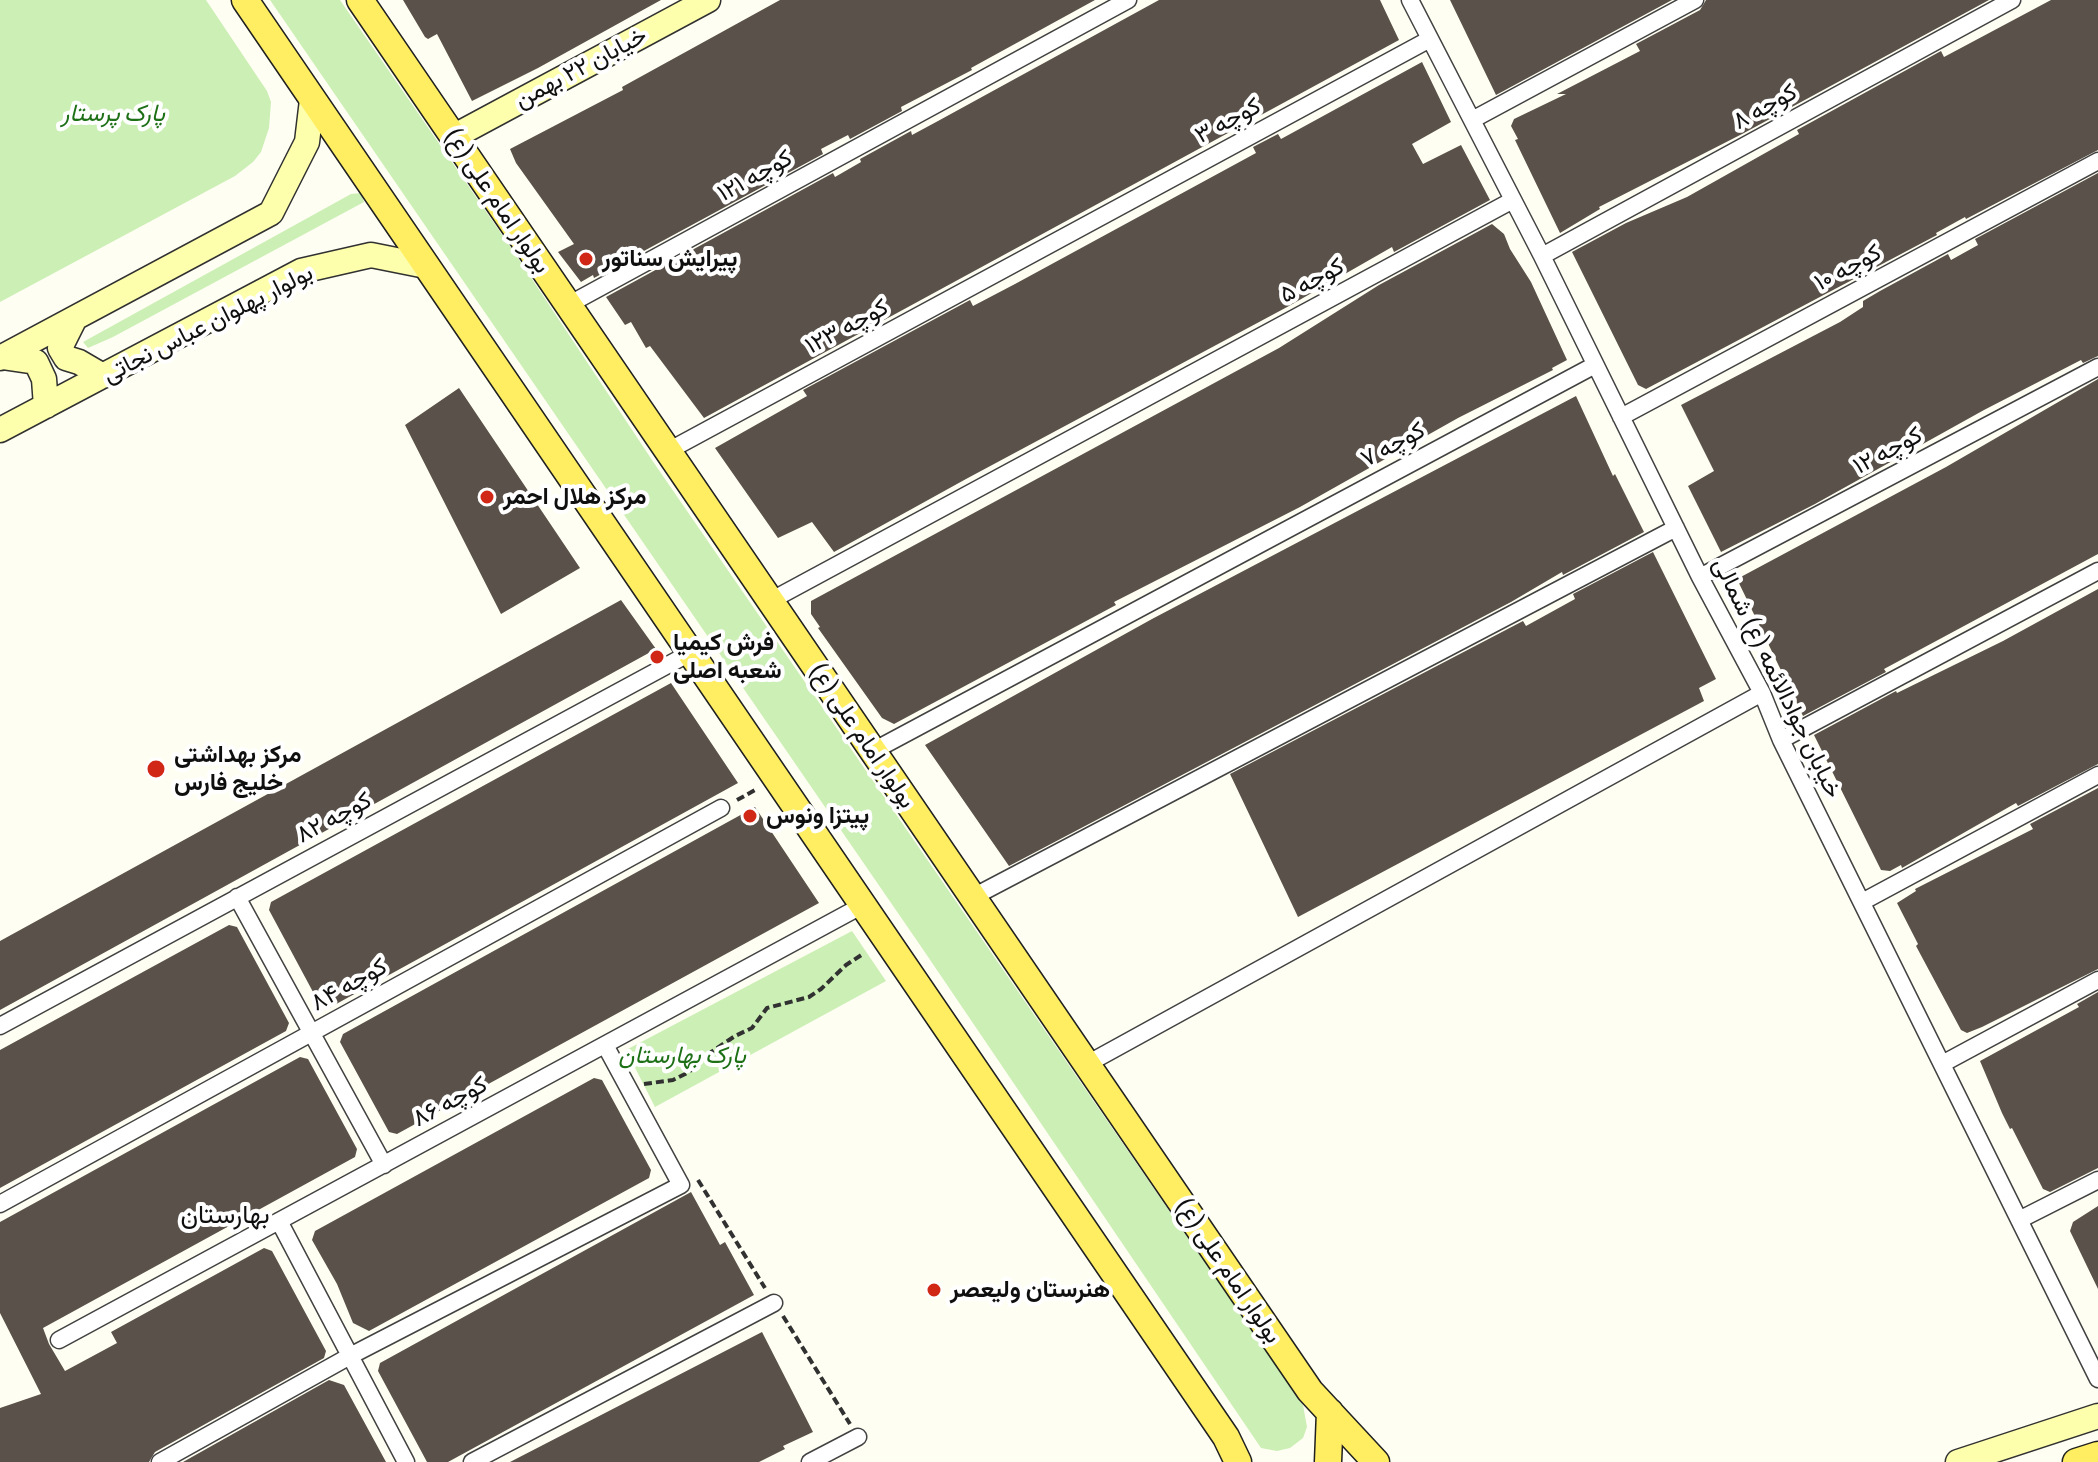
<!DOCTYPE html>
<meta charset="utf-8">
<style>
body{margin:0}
canvas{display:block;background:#fffef2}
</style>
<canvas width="2098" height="1462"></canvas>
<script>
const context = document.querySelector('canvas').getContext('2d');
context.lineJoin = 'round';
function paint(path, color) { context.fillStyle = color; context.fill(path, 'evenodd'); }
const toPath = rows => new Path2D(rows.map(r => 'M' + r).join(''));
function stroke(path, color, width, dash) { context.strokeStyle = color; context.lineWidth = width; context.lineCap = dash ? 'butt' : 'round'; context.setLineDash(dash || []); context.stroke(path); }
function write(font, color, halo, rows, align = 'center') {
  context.font = font + ' Literata,Vazirmatn,serif'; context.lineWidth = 8; context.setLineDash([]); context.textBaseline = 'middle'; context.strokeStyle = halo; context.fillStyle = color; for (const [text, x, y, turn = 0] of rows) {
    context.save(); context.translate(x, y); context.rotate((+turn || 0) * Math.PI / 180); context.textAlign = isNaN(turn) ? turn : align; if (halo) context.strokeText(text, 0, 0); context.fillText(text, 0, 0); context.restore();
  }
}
const green = toPath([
 [0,0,206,0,267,91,271,102,269,128,261,152,253,162,235,176,0,302],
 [270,0,340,0,514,252,654,463,1303,1405,1307,1427,1303,1438,1290,1448,1277,1451,1261,1448,922,948],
 [361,193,364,202,113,337,88,348,83,342,351,194],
 [852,931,886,981,655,1107,626,1050]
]);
const building = toPath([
 [403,0,661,0,538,68,472,101,437,34,428,39,425,37],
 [780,0,1095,0,971,68,972,70,901,107,902,111,850,139,848,135,821,149,823,154,594,278,593,275,581,282,558,252,574,244,516,163,510,149,623,90,622,87],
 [1159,0,1380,0,1399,40,704,418,650,346,646,348,631,322,625,325,606,297,833,173,835,177,861,162,860,159,911,131,912,135,938,121],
 [1450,0,1672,0,1496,95],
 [1706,0,1989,0,1744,133,1599,207,1600,209,1560,233,1515,140,1518,139,1511,126,1514,119,1566,94,1557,94,1640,51,1636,44,1700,10],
 [2051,0,2098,0,2098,150,1966,219,1965,217,1936,233,1937,235,1646,389,1638,385,1572,252,1626,223,1687,197,1799,134,1797,130,1941,51,1944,57],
 [1422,62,1451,122,1412,144,1423,164,1461,145,1490,200,1394,252,1392,247,1289,306,966,479,834,552,812,522,778,538,715,448,807,396,803,390,970,300,973,306,1015,284,1256,153,1253,147,1278,134,1281,139],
 [2098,173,2098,356,2083,363,2081,360,1984,410,1815,504,1721,552,1688,486,1714,471,1681,405,1840,322,1863,307,1863,301,1880,291,1948,254,1951,260,1978,245,1975,239],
 [1492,224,1504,234,1510,249,1531,282,1567,360,1552,368,1553,370,1458,418,1300,507,1114,602,1116,605,894,724,882,718,818,628,820,627,811,614,811,601,1279,348,1379,285],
 [2098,379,2098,554,1884,669,1886,672,1803,716,1737,579,1946,467],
 [459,388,580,568,501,614,405,425],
 [1576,396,1613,476,1615,474,1644,532,1563,575,1562,572,1511,602,1009,866,925,745,1152,619],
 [1653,552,1716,679,1699,688,1704,701,1298,917,1230,774,1523,621,1526,626,1575,599,1573,594],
 [2098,589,2098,764,2018,806,2016,803,1902,868,1901,865,1890,871,1881,870,1814,735,1896,691,1897,693,2003,641],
 [621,600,656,649,0,1010,0,941],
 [671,683,738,783,329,1008,320,1005,269,910,271,902],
 [2098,788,2098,969,1982,1027,1967,1033,1961,1030,1916,946,1918,944,1897,903,1916,891,1915,889,2033,829,2030,824],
 [755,807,819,903,397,1134,389,1132,340,1042,343,1034],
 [229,925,237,927,289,1023,286,1031,0,1188,0,1050],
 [2098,992,2098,1168,2050,1192,2043,1189,2012,1128,2010,1129,2002,1113,1980,1061,2079,1007,2077,1004],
 [300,1057,308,1059,357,1149,355,1157,43,1328,49,1344,65,1371,117,1343,111,1332,264,1248,272,1251,326,1351,324,1358,155,1452,149,1462,0,1462,0,1408,41,1394,0,1313,0,1222],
 [594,1078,602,1080,651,1170,649,1178,369,1331,353,1323,337,1284,312,1240,315,1231],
 [691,1192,720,1245,725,1242,754,1295,448,1462,427,1462,378,1371,380,1363],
 [2098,1206,2098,1289,2070,1231,2073,1222],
 [762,1332,813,1432,783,1446,785,1449,759,1462,510,1462],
 [329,1380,344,1385,386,1462,183,1462]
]);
const path = toPath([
 [737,800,757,789],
 [644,1084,673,1080,689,1072,704,1057,735,1036,752,1028,767,1008,809,997,821,989,846,965,863,954],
 [698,1180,765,1288],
 [783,1316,850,1424]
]);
const street = toPath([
 [1410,0,1542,256,1700,577,1762,693,1781,740,2098,1379],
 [1472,120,1695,0],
 [1542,256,2012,0],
 [568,305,1128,0],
 [1621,417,2098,161],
 [668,451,1430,39],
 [1700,577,2098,367],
 [770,601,1513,200],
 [1781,740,2098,571],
 [873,751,1595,365],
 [237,897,384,1165],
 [973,897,1676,528],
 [1862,902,2098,775],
 [0,1026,690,653],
 [1087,1064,1762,693],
 [1942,1064,2098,980],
 [0,1204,721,808],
 [2019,1220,2098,1180],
 [279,1221,406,1462],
 [59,1340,863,905],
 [160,1462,350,1356,681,1185,605,1045],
 [472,1462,774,1303],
 [810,1462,858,1437]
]);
const secondary = toPath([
 [453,137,708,0],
 [75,318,60,348,66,358,79,362,103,376],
 [2,357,36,362,44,379,46,406],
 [0,358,271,213,307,142,312,100],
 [0,430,301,271,371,255,426,266],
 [1958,1462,2098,1416]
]);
const primary = toPath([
 [245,0,1226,1437,1238,1462],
 [360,0,1310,1391,1376,1462],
 [1328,1462,1330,1412],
 [2076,1462,2098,1455]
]);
const markers = [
 [586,259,8,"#d02716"],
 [487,497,8,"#d02716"],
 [657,657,8,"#d02716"],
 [156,769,10,"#d02716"],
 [750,816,8,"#d02716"],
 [934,1290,8,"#d02716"]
];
const streetNames = [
 ["خیابان ۲۲ بهمن",581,68,-28],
 ["کوچه ۸",1765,107,-29],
 ["کوچه ۳",1228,121,-28],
 ["کوچه ۱۲۱",755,176,-29],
 ["بولوار امام علی (ع)",497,201,56],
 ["کوچه ۱۰",1848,268,-28],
 ["کوچه ۵",1312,281,-28],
 ["بولوار پهلوان عباس نجاتی",208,324,-27],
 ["کوچه ۱۲۳",847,327,-28],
 ["کوچه ۷",1393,445,-28],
 ["کوچه ۱۲",1888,451,-28],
 ["خیابان جوادالائمه (ع) شمالی",1777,678,64],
 ["بولوار امام علی (ع)",862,736,56],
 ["کوچه ۸۲",334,818,-28],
 ["کوچه ۸۴",349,985,-29],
 ["کوچه ۸۶",450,1102,-28],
 ["بولوار امام علی (ع)",1228,1271,56]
];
const parkNames = [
 ["پارک پرستار",113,114],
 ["پارک بهارستان",682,1056]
];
const poiNames = [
 ["پیرایش سناتور",602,259],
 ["مرکز هلال احمر",503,497],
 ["فرش کیمیا",673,643],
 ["شعبه اصلی",673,671],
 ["مرکز بهداشتی",174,755],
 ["خلیج فارس",174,783],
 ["پیتزا ونوس",766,816],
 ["هنرستان ولیعصر",950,1290]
];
const neighbourhoodNames = [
 ["بهارستان",225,1215]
];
paint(green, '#ccefb6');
paint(building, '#5a524a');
stroke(street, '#424242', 19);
stroke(secondary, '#313131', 27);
stroke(primary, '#202020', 29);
stroke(path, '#313131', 4, [8, 4]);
stroke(street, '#fff', 16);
stroke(secondary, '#fdffad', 24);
stroke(primary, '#ffee62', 26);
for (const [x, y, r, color] of markers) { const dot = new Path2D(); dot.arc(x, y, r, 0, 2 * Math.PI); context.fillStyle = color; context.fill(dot); stroke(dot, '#fff', 3); }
write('24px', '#0f0f0f', '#fff', streetNames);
write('italic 24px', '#1e7017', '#fff', parkNames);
write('bold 24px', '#0f0f0f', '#fff', poiNames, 'left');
write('26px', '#0f0f0f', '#fff', neighbourhoodNames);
</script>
